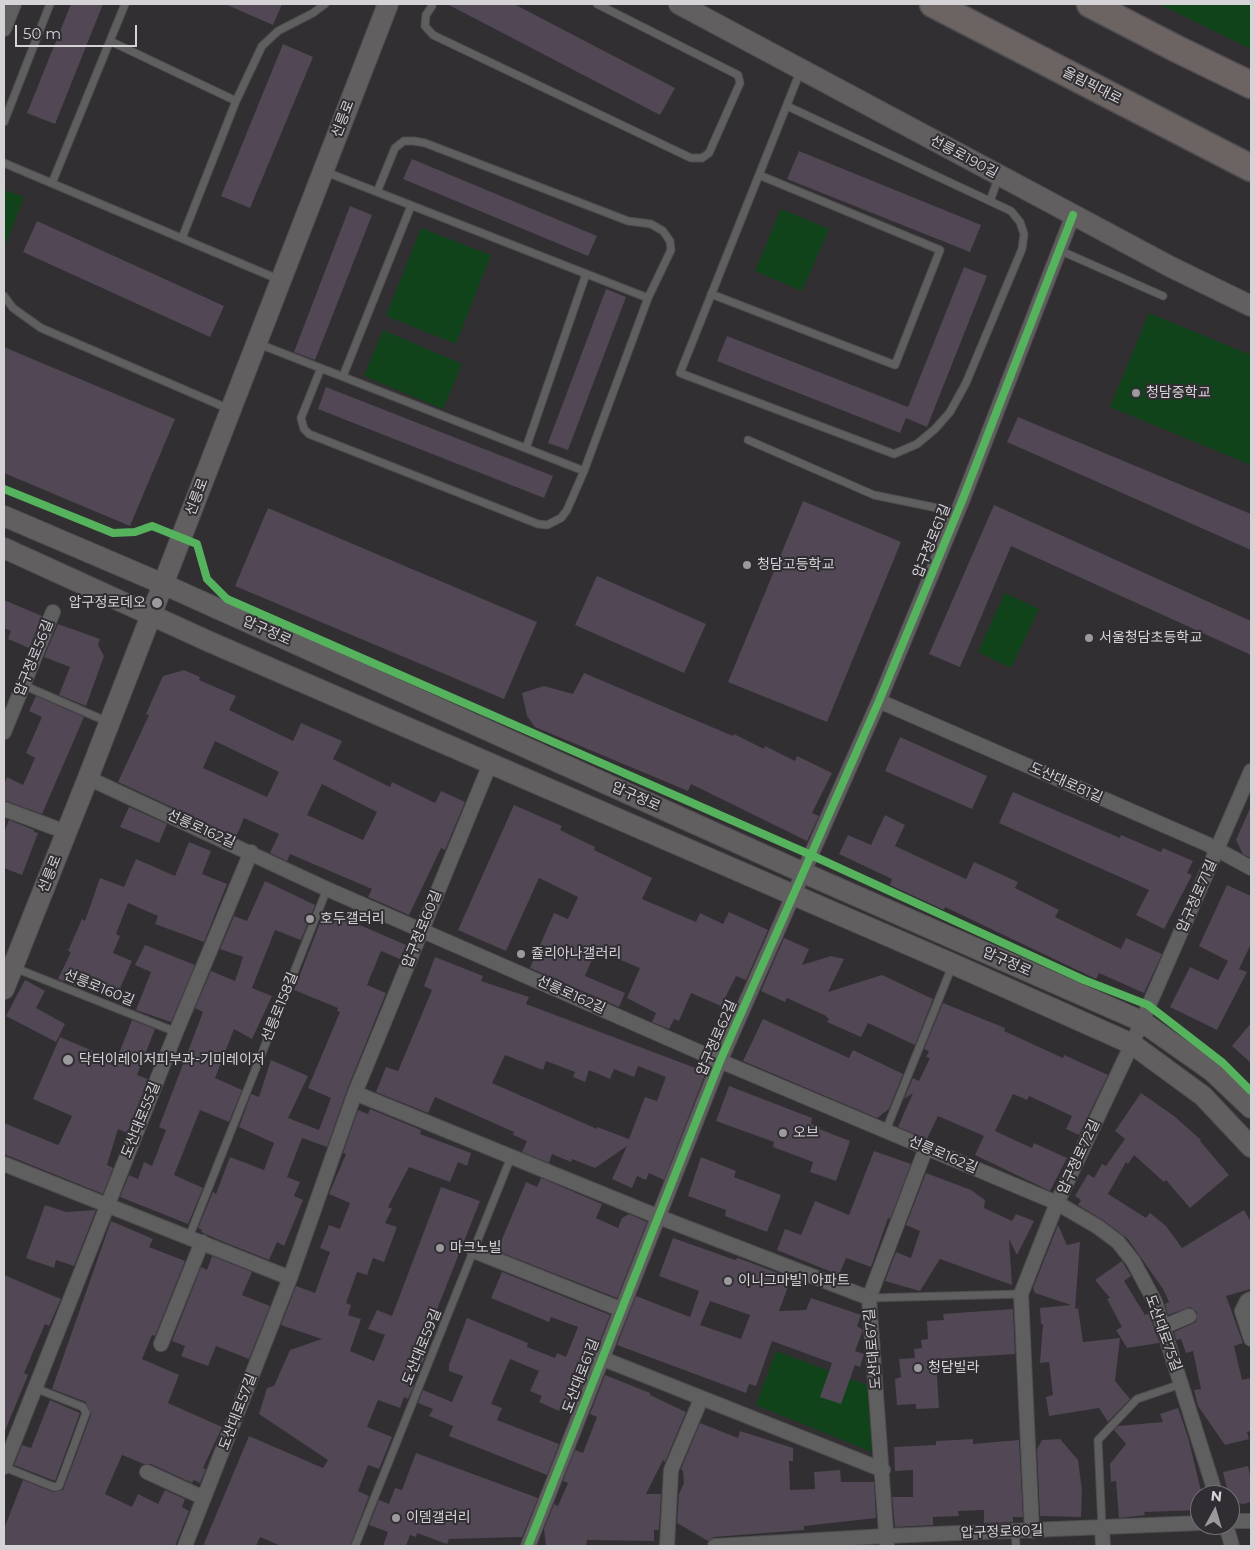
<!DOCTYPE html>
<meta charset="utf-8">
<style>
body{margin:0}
#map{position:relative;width:1255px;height:1550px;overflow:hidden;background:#312f32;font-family:Montserrat,sans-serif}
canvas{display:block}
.frame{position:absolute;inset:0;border:5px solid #d5d3d6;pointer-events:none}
.north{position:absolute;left:1190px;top:1485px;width:50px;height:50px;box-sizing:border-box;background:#312e33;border:1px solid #737074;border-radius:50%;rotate:6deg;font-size:14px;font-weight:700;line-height:20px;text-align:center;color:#d5d3d6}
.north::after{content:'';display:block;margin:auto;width:18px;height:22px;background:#9c9a9d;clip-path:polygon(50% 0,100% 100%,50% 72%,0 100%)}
.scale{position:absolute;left:15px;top:25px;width:122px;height:22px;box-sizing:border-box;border:2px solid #d5d3d6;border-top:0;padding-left:6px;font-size:15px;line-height:18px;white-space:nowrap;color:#d5d3d6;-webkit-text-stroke:4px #312e33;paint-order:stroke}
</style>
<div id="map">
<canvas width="1255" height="1550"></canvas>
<div class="frame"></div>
<div class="north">N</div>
<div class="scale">50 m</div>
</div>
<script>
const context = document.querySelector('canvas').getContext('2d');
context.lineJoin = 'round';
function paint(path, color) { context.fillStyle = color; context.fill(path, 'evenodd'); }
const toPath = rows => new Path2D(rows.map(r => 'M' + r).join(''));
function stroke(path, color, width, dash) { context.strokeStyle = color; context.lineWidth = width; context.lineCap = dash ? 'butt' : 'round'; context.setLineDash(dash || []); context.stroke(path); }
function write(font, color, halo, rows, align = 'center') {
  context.font = font + ' Montserrat,"Noto Sans KR",sans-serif'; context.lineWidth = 4; context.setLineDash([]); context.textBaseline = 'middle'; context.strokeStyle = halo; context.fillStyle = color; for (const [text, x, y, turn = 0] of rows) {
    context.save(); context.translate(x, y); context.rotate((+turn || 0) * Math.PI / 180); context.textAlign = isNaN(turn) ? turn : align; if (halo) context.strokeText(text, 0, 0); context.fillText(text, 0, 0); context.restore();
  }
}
const green = toPath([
 [1159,4,1251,4,1251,49,1175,12],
 [4,190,24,197,4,249],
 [781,209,829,229,802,291,755,271],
 [421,228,491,255,456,344,386,316],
 [1149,313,1251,355,1251,465,1110,407],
 [383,330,462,364,443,409,364,376],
 [1005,593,1039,609,1011,668,978,652],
 [776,1351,867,1385,872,1452,756,1405]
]);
const building = toPath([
 [71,4,103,4,55,124,27,113],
 [225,4,282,4,273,25],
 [447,4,514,4,675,88,660,115],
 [283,44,313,57,250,208,221,196],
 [799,151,981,225,970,252,787,179],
 [412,159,597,236,588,256,403,179],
 [350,206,372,215,315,360,294,352],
 [37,221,224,306,210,337,23,252],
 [964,267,987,276,927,427,906,418,900,433,717,361,727,336,908,407],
 [606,289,626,297,568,450,548,443],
 [4,347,175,419,130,526,4,473],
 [326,387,553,476,544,498,318,409],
 [1018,417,1251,514,1251,550,1007,442],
 [803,501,901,542,827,722,728,682],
 [994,505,1251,621,1251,655,1011,546,960,667,929,654],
 [268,508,537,622,504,699,235,586],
 [597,576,706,624,684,673,575,625],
 [4,600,42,616,29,648,8,639,11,631,4,628],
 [58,624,100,639,98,645,104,656,86,706,59,695,70,667,44,657],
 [184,670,200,677,199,680,236,696,229,710,293,741,301,723,342,741,333,759,390,787,392,782,435,803,441,791,465,802,445,850,441,848,409,915,368,897,372,889,290,854,287,861,270,853,279,834,244,818,236,837,118,782,149,715,146,714,163,676],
 [215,741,279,772,267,797,203,768],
 [322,784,377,812,363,840,307,815],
 [584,673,733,736,734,734,764,749,765,746,795,761,797,756,832,773,812,813,819,816,807,841,691,784,688,791,535,727,527,716,522,693,544,686,573,694],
 [36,696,84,717,42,814,4,800,4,785,7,777,23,785,35,758,26,753,42,717,29,711],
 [900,737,987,776,972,809,885,771],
 [1013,792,1120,838,1121,835,1161,852,1163,848,1193,861,1187,873,1192,875,1164,929,1136,915,1149,890,999,823],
 [514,805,562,826,560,830,595,847,594,850,652,878,642,899,696,922,700,913,723,924,729,912,768,930,746,980,736,976,721,1006,691,993,679,1021,674,1019,669,1029,652,1022,656,1013,627,998,640,968,596,950,585,976,625,993,619,1007,530,968,554,913,568,919,578,897,539,878,506,951,458,930],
 [1251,806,1251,858,1243,854,1236,840],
 [129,807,167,824,159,843,120,827],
 [885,815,905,825,895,846,966,879,974,862,1018,882,1015,888,1059,910,1055,917,1121,949,1126,938,1162,954,1144,993,1099,973,1096,979,945,907,944,910,890,885,892,879,839,854,848,835,871,845],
 [9,820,34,830,34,832,38,833,22,875,4,868,4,833],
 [189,842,211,851,202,874,227,884,204,942,155,924,158,916,128,903,116,934,120,936,113,953,132,961,115,1000,77,981,75,986,58,979,71,952,68,951,82,919,85,921,100,878,124,887,136,859,175,876],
 [265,881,315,905,301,940,275,930,252,988,272,996,252,1039,234,1029,215,1078,242,1090,229,1122,200,1110,174,1175,203,1188,188,1224,120,1197,129,1175,138,1179,144,1162,152,1166,166,1130,159,1127,203,1012,195,1008,211,971,235,981,243,957,220,949,234,916,247,921],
 [1227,885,1251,896,1251,944,1239,969,1247,972,1217,1030,1170,1007,1190,967,1218,980,1228,961,1199,946],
 [325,910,406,945,400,959,381,951,367,985,386,993,347,1090,327,1147,302,1138,287,1177,300,1182,294,1196,303,1200,284,1246,277,1242,269,1260,219,1240,201,1232,202,1230,198,1228,213,1192,216,1194,230,1157,264,1170,274,1143,239,1127,251,1094,259,1097,271,1060,308,1076,288,1118,319,1130,331,1098,308,1088,340,1012,337,1011,338,1008,294,990],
 [784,938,809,949,802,965,831,956,844,959,828,992,882,975,933,999,915,1045,868,1023,861,1037,827,1022,829,1019,826,1016,787,998,785,1002,761,991],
 [145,945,195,965,171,1022,136,1010,151,972,135,965],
 [435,957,483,976,481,981,529,997,526,1004,706,1072,664,1180,649,1173,646,1180,637,1176,632,1188,612,1179,627,1146,595,1168,572,1159,571,1162,552,1154,549,1163,522,1152,527,1141,513,1135,514,1132,435,1097,428,1113,376,1092,386,1067,398,1071,432,990,424,986],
 [505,1055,543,1070,546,1061,575,1072,573,1077,585,1082,589,1070,610,1079,614,1069,634,1077,638,1066,666,1077,657,1101,645,1097,629,1139,597,1127,597,1129,492,1083],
 [25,980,45,991,36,1008,65,1024,56,1042,6,1016],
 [943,1003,1005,1028,1004,1031,1063,1058,1064,1055,1108,1075,1079,1135,1066,1129,1072,1116,1029,1096,1027,1100,1013,1094,995,1131,1032,1148,1034,1143,1067,1158,1050,1191,975,1155,984,1136,938,1116,927,1139,898,1127,913,1093,904,1099,913,1078,919,1081,930,1058,926,1057,929,1051,924,1049],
 [763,1019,849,1058,853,1050,903,1074,889,1109,877,1118,743,1061],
 [132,1020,155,1029,137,1075,148,1079,127,1133,118,1129,107,1165,113,1168,103,1194,4,1154,4,1123,58,1145,60,1142,72,1116,33,1099,60,1037,93,1051,91,1056,114,1066],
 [1251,1023,1251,1063,1232,1046],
 [729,1086,812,1118,811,1124,820,1127,819,1129,850,1141,836,1181,810,1172,813,1162,773,1147,774,1142,716,1121],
 [1141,1093,1174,1116,1201,1140,1200,1141,1229,1175,1190,1208,1166,1180,1164,1182,1134,1155,1128,1164,1126,1162,1108,1194,1146,1218,1150,1213,1166,1226,1182,1248,1244,1210,1251,1222,1251,1289,1226,1296,1243,1343,1234,1346,1242,1380,1251,1378,1251,1431,1247,1432,1249,1439,1225,1445,1198,1406,1194,1390,1201,1389,1193,1351,1186,1353,1181,1339,1176,1340,1174,1332,1196,1322,1197,1312,1190,1307,1168,1315,1165,1304,1169,1302,1163,1289,1128,1239,1103,1220,1078,1205,1081,1200,1075,1196,1088,1174,1094,1178,1102,1164,1106,1166,1125,1139,1115,1131],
 [370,1109,421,1130,420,1134,471,1153,467,1166,458,1162,450,1182,409,1167,388,1207,392,1209,385,1223,397,1227,384,1262,373,1258,367,1275,357,1272,346,1303,351,1305,348,1315,361,1319,350,1351,374,1361,385,1335,368,1329,377,1310,392,1316,441,1187,480,1201,422,1347,426,1355,422,1364,418,1363,410,1384,414,1386,408,1399,404,1397,400,1408,378,1400,367,1427,392,1437,379,1469,368,1465,358,1491,369,1496,350,1546,281,1546,260,1537,256,1546,203,1546,249,1436,323,1468,328,1460,259,1414,267,1388,274,1386,290,1350,322,1339,281,1325,296,1286,315,1293,330,1252,320,1248,329,1225,340,1229,350,1203,329,1194,346,1154,343,1153,358,1110,368,1114],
 [874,1151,911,1164,890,1219,888,1218,871,1267,846,1258,839,1275,777,1250,785,1229,801,1235,815,1201,849,1215],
 [701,1157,736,1171,734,1177,781,1195,767,1232,725,1216,726,1210,688,1196],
 [926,1173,971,1190,985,1200,984,1208,1012,1221,1016,1214,1034,1221,1017,1255,1009,1239,1012,1285,940,1259,920,1291,885,1281,896,1252,911,1258,920,1231,906,1225],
 [541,1178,602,1204,596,1218,618,1228,622,1218,629,1214,647,1222,617,1298,497,1251,526,1182,537,1187],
 [45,1205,66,1212,96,1210,74,1266,56,1260,54,1268,26,1258],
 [111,1221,153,1239,149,1247,185,1261,155,1336,152,1335,142,1359,179,1375,168,1403,222,1427,203,1468,206,1469,200,1483,194,1480,192,1483,151,1464,144,1464,122,1455,105,1494,132,1507,138,1494,158,1504,165,1490,185,1499,182,1507,189,1511,175,1546,4,1546,4,1529,23,1480,53,1492,63,1490,91,1415,86,1402,52,1389],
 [1058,1225,1067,1245,1080,1242,1075,1309,1078,1308,1083,1342,1120,1338,1115,1381,1130,1399,1108,1422,1099,1408,1049,1416,1046,1397,1053,1395,1049,1362,1040,1363,1043,1324,1041,1324,1040,1308,1071,1305,1035,1293,1033,1288],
 [673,1238,735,1260,738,1258,778,1273,776,1279,789,1284,779,1311,806,1310,811,1298,861,1315,857,1326,863,1330,855,1351,864,1354,860,1367,855,1365,841,1404,820,1397,832,1363,772,1341,756,1386,749,1384,746,1393,617,1345,636,1296,690,1317,699,1291,659,1276],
 [710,1301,750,1315,741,1339,700,1325],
 [212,1256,252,1272,242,1295,270,1306,249,1359,216,1346,208,1366,181,1356,185,1346,172,1341,201,1267,207,1270],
 [1122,1261,1131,1276,1124,1281,1145,1315,1149,1313,1159,1343,1127,1348,1116,1330,1122,1327,1107,1299,1110,1298,1095,1280],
 [502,1272,610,1315,574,1407,562,1402,559,1411,539,1402,542,1396,530,1391,539,1371,510,1359,491,1404,502,1408,497,1420,559,1444,547,1475,449,1436,453,1426,429,1416,433,1409,418,1403,423,1390,452,1402,463,1376,449,1371,449,1365,467,1318,528,1343,527,1347,555,1358,557,1353,566,1357,578,1327,551,1317,549,1322,491,1298],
 [4,1275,61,1299,49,1326,45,1324,24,1373,28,1375,4,1433],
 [1013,1309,1015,1354,936,1359,939,1408,916,1409,916,1404,897,1405,895,1379,901,1377,899,1359,915,1358,914,1349,922,1348,921,1340,928,1339,927,1321,944,1320,943,1314],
 [605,1375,650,1393,650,1395,686,1412,665,1462,663,1460,646,1494,661,1494,659,1530,654,1530,654,1541,587,1540,586,1546,546,1546,544,1529,554,1504,558,1506,568,1483,563,1481,575,1450,583,1453,597,1417,590,1414],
 [50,1400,80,1413,55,1481,14,1465,22,1445,31,1448],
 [1178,1408,1188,1437,1202,1495,1200,1495,1200,1510,1144,1512,1145,1515,1119,1518,1116,1481,1111,1482,1110,1464,1126,1444,1114,1430,1118,1426,1163,1422,1160,1414],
 [700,1423,738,1438,740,1431,793,1448,793,1461,789,1461,790,1490,815,1489,814,1472,840,1470,841,1482,874,1482,876,1518,804,1526,804,1530,714,1537,708,1541,677,1523,679,1494,684,1483,683,1471,681,1469],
 [973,1439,973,1444,1019,1440,1023,1517,1013,1517,1013,1522,984,1523,984,1510,958,1511,959,1516,933,1517,933,1525,895,1527,892,1497,913,1497,913,1470,895,1471,894,1447,936,1445,936,1441],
 [1060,1439,1078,1460,1082,1490,1081,1517,1040,1516,1037,1449,1042,1440],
 [416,1453,538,1498,522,1537,449,1539,447,1544,417,1533,416,1537,410,1535,406,1546,383,1546,388,1532,369,1525,379,1500,389,1504,395,1488,402,1490],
 [1248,1466,1251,1480,1251,1502,1243,1504,1230,1501,1223,1472]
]);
const lane = toPath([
 [432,6,426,15,425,26,433,35,691,158,702,158,709,153,740,83,738,75,597,4],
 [110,41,236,101],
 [787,106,1011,211,1020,222,1024,234,1022,249,966,383,950,412,935,429,917,444,894,454,680,373,800,72],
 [4,122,50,4],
 [4,163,280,280],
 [52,183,125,4],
 [377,192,395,148,404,141,414,141,425,143,628,221,651,224,663,231,670,241,671,250,648,298],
 [990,201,999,176],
 [182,238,236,101,262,46,278,31,313,13,325,4],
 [1059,250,1163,296],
 [711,294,895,365,940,250,759,175],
 [4,296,13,308,41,328,229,409],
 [259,344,584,471,648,298,326,172],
 [321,368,301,418,304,429,309,434,538,524,547,525,561,518,567,510,584,471],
 [343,376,411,206],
 [748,440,874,495,957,512],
 [526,448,586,274],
 [23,685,108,722],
 [15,968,176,1032],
 [886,1130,953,964],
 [189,1237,327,889],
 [869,1298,1021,1294],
 [4,1467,54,1487,59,1486,86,1413,83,1407,35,1388],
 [1102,1528,1098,1440,1137,1399,1181,1384],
 [1015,1531,1016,1546],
 [355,1546,511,1157]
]);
const street = toPath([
 [4,29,14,4],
 [879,701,1207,844,1251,868],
 [4,732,53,612],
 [88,778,327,889,720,1061,1057,1203,1098,1227,1118,1242,1133,1261,1155,1302,1216,1495],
 [4,809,66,832],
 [355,1093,659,1217,869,1298],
 [4,1164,290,1278],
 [474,1251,620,1309],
 [1163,1327,1189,1316],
 [1251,1339,1242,1311,1247,1301,1251,1299],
 [161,1344,202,1242],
 [601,1358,883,1470],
 [4,1467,176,1032,251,852],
 [147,1472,204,1498],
 [1230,1521,1251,1521],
 [1226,1525,1232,1546],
 [1102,1528,1103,1546],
 [1032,1531,1021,1294,1057,1203,1132,1044,1251,771],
 [185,1546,290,1278,355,1093,490,764],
 [528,1546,720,1061,879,701,962,501,1073,215],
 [667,1546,671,1470,701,1399],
 [715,1546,886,1536,1200,1523],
 [887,1546,869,1298,926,1148]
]);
const secondary = toPath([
 [679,4,1171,267,1251,306],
 [4,516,163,584,804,873,1141,1021,1212,1071,1251,1108],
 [4,548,210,642,953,964,1132,1044,1203,1096,1251,1147],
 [4,989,88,778,388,4]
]);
const highway = toPath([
 [933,4,1251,168],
 [1090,4,1175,48,1251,85]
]);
const cycleway = toPath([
 [4,489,113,533,135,532,152,526,197,544,207,579,227,599,811,855,1084,980,1148,1005,1223,1063,1251,1091],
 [528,1546,720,1061,879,701,962,501,1073,215]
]);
const markers = [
 [1136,393,5,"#9c9a9d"],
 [747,565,5,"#9c9a9d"],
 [157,603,6,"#9c9a9d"],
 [1089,638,5,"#9c9a9d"],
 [310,919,5,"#9c9a9d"],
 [521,954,5,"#9c9a9d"],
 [68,1060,6,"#9c9a9d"],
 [783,1133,5,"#9c9a9d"],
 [440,1248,5,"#9c9a9d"],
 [728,1281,5,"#9c9a9d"],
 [918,1368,5,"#9c9a9d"],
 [396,1518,5,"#9c9a9d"]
];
const streetNames = [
 ["올림픽대로",1092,86,27],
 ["선릉로",343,119,-69],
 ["선릉로190길",964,157,28],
 ["선릉로",197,497,-69],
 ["압구정로61길",932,541,-68],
 ["압구정로",267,631,24],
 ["압구정로56길",34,658,-68],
 ["도산대로81길",1066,783,24],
 ["압구정로",636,797,24],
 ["선릉로162길",201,829,24],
 ["선릉로",50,874,-68],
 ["압구정로71길",1197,896,-66],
 ["압구정로60길",422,929,-68],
 ["압구정로",1007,962,24],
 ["선릉로160길",99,988,22],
 ["선릉로162길",571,995,24],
 ["선릉로158길",280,1007,-68],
 ["압구정로62길",717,1038,-67],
 ["도산대로55길",141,1120,-68],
 ["선릉로162길",943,1155,23],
 ["압구정로72길",1079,1157,-65],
 ["도산대로75길",1163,1333,70],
 ["도산대로59길",422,1347,-68],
 ["도산대로67길",873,1349,-95],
 ["도산대로61길",581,1376,-69],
 ["도산대로57길",238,1412,-69],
 ["압구정로80길",1002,1532,-2]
];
const poiNames = [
 ["청담중학교",1146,393],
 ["청담고등학교",757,565],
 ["압구정로데오",146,603,"right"],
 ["서울청담초등학교",1099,638],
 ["호두갤러리",320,919],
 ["쥴리아나갤러리",531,954],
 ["닥터이레이저피부과-기미레이저",79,1060],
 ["오브",793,1133],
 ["마크노빌",450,1248],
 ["이니그마빌1 아파트",738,1281],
 ["청담빌라",928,1368],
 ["이뎀갤러리",406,1518]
];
paint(green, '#11431b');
paint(building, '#514755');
stroke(lane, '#4e4c4f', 9);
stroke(street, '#4e4c4f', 16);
stroke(secondary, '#4e4c4f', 22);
stroke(highway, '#4e4c4f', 29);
stroke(lane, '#605f60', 7);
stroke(street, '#605f60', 14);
stroke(secondary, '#625f60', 20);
stroke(highway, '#6c6463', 26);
stroke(cycleway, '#56b35d', 8);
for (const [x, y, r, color] of markers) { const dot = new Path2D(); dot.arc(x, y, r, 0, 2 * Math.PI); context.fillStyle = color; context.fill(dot); stroke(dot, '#312e33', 2); }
write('14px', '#d5d3d6', '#312e33', streetNames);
write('14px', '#d5d3d6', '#312e33', poiNames, 'left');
</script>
